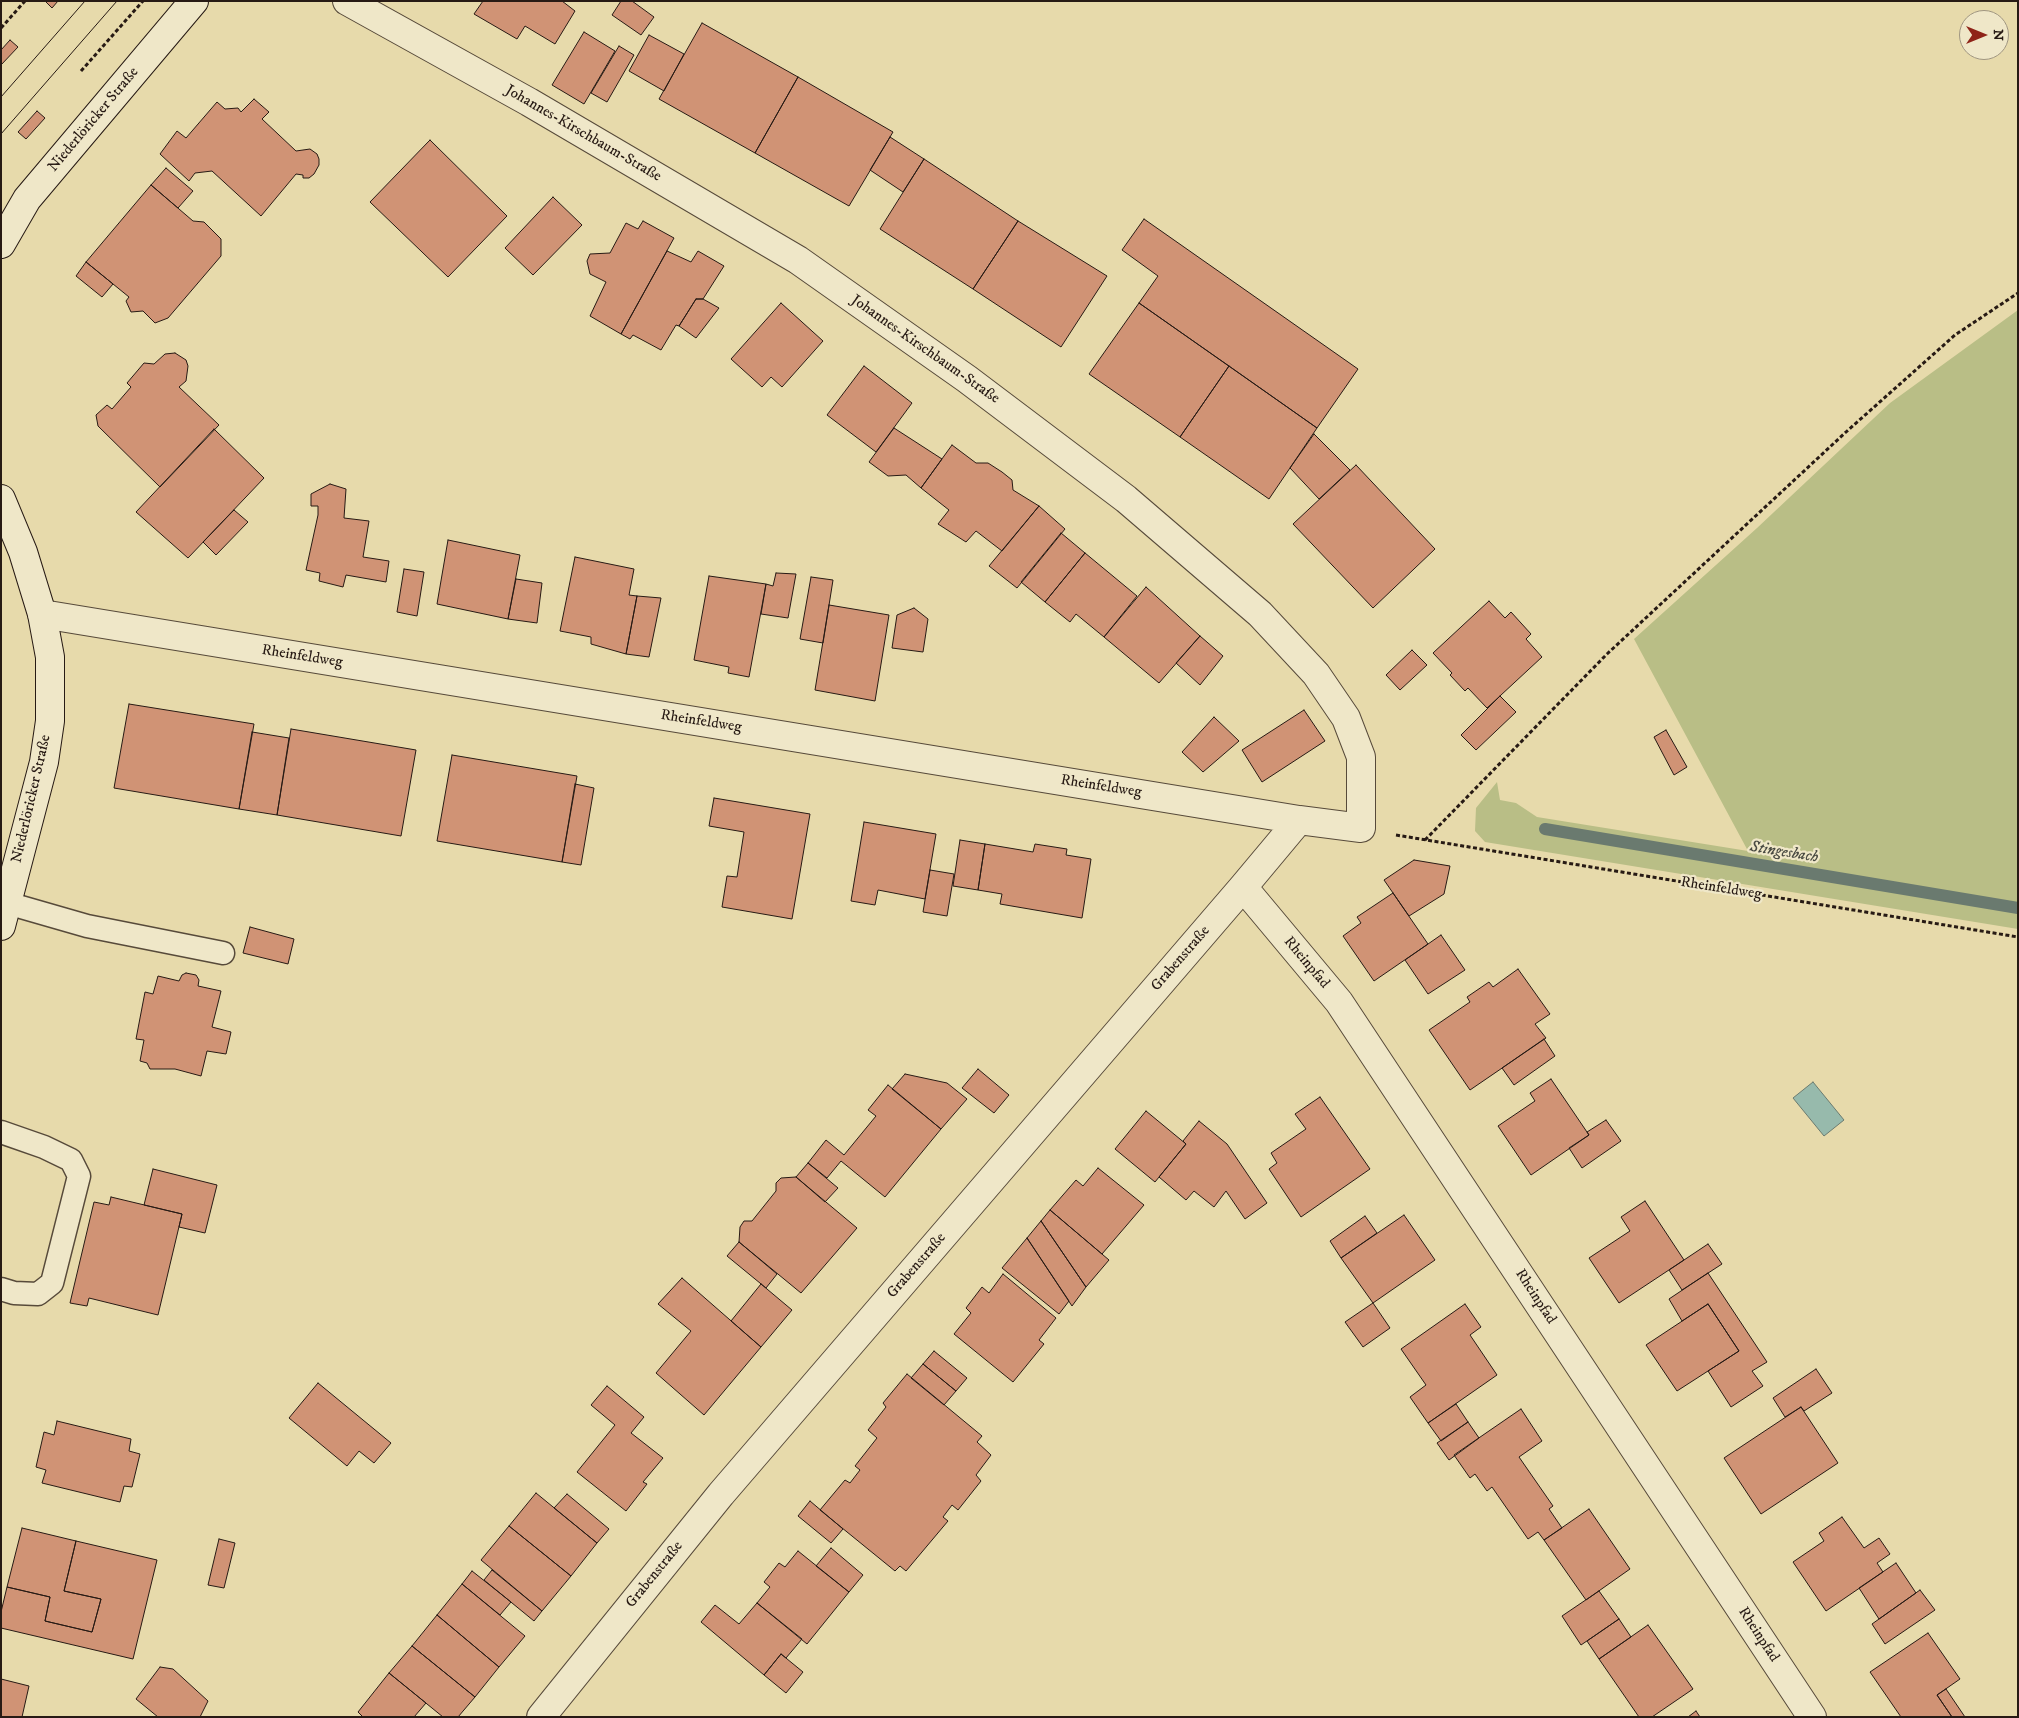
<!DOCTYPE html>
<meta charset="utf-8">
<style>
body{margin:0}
#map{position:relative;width:2019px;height:1718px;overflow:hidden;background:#e7daab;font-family:"IM FELL DW Pica",serif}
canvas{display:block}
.frame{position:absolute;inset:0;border:2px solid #271a14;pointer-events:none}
.north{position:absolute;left:1959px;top:10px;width:50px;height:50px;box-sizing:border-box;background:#efe7c8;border:1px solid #9f9580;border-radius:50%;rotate:90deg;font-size:14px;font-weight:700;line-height:20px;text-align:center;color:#271a14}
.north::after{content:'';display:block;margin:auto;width:18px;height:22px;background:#8f2418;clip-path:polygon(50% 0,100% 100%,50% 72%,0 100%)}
</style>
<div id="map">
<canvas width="2019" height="1718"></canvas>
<div class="frame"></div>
<div class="north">N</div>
</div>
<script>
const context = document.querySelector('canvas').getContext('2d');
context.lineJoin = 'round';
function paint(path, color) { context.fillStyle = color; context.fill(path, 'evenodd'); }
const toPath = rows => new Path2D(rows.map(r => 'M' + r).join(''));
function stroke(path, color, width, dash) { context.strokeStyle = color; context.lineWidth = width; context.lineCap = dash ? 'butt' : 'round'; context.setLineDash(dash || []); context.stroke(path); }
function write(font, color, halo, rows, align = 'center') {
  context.font = font + ' "IM FELL DW Pica",serif'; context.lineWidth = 4.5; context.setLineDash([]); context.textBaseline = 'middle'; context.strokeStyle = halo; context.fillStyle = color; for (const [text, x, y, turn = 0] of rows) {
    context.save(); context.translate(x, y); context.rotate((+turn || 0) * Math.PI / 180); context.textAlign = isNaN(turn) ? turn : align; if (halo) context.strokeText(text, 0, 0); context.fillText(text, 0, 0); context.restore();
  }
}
const green = toPath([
 [2018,310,2018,929,1485,842,1475,831,1476,808,1497,782,1500,800,1516,803,1537,817,1748,851,1634,639,1757,528,1890,403]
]);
const water = toPath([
 [1813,1082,1844,1120,1824,1136,1793,1098,1813,1082]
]);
const stream = toPath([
 [1545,829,2018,908]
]);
const building = toPath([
 [45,1,58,1,52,8,45,1],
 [483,1,562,1,575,11,555,44,525,26,517,39,474,14,483,1],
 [621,1,632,1,654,17,641,35,612,15,621,1],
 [702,23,798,77,755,153,659,99,702,23],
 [584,32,615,51,584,104,552,85,584,32],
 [649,35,684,54,664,91,629,71,649,35],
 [10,40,18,47,1,65,1,50,10,40],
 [619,46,634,55,607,102,591,93,619,46],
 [798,77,893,132,849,206,755,153,798,77],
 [254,99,269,112,262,119,296,151,310,149,317,154,319,159,319,165,314,174,309,178,303,178,303,175,296,174,261,216,212,171,195,173,189,181,160,154,177,131,186,138,217,102,225,109,238,108,241,112,254,99],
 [37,111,45,118,26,139,18,132,37,111],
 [890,137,924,159,903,192,870,170,890,137],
 [430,140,507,216,448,277,370,202,430,140],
 [924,159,1018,221,973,289,880,229,924,159],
 [166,168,193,191,178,208,151,185,166,168],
 [151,185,193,221,204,222,221,239,221,256,168,318,155,323,143,311,131,312,126,301,129,297,86,262,151,185],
 [553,197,582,225,533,275,505,248,553,197],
 [1144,219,1358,369,1317,428,1139,303,1158,276,1122,250,1144,219],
 [643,221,674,238,621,334,590,316,606,282,590,274,587,261,590,254,610,253,626,223,638,229,643,221],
 [1018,221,1107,276,1061,347,973,289,1018,221],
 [667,251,691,262,698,251,724,266,703,299,696,299,679,326,676,325,661,350,633,335,630,339,621,334,667,251],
 [86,262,113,284,102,297,76,276,86,262],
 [696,299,703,299,719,308,696,338,679,326,696,299],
 [781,303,823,341,782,387,771,377,762,387,731,359,781,303],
 [1139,303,1229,366,1180,437,1089,374,1139,303],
 [175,353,186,360,188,366,186,381,179,387,219,425,160,487,98,426,96,415,107,405,112,409,131,387,127,383,144,363,154,364,165,354,175,353],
 [864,366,912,403,876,452,827,415,864,366],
 [1229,366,1317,428,1269,499,1180,437,1229,366],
 [894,428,942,459,921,488,906,475,888,476,869,462,894,428],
 [214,429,264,478,188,558,136,512,214,429],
 [1314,434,1350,470,1319,499,1290,468,1314,434],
 [952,445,976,463,988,463,1002,472,1012,480,1013,490,1039,506,1002,551,976,531,966,542,938,524,949,510,921,488,952,445],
 [1356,465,1435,549,1373,608,1293,524,1356,465],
 [330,484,346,489,344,518,369,521,363,557,389,561,386,582,346,575,343,587,319,581,320,573,306,570,318,515,318,506,311,506,311,494,330,484],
 [1039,506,1065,529,1017,588,989,566,1039,506],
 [234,510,248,522,216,555,203,542,234,510],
 [1061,533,1085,553,1045,602,1021,582,1061,533],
 [448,540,520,555,508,619,437,604,448,540],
 [1085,553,1137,596,1104,637,1076,614,1070,622,1045,602,1085,553],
 [575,557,634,569,629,595,637,596,626,654,591,644,591,637,560,631,575,557],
 [404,569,424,572,417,616,397,612,404,569],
 [776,573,796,574,788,618,761,614,766,584,773,586,776,573],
 [709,576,766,584,749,677,728,673,729,667,694,660,709,576],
 [811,577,833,580,823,643,800,639,811,577],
 [516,579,542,583,537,623,508,619,516,579],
 [1146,587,1200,636,1159,683,1104,637,1146,587],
 [637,596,661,598,649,657,626,654,637,596],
 [1489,601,1505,618,1511,612,1531,634,1526,639,1542,657,1487,708,1468,688,1465,691,1450,675,1452,673,1433,653,1489,601],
 [829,605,889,615,875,701,815,690,829,605],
 [914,608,928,619,923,652,892,648,897,615,914,608],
 [1200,636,1223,656,1200,685,1176,663,1200,636],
 [1412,650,1427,665,1400,690,1386,675,1412,650],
 [1500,696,1516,712,1476,750,1461,735,1500,696],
 [129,704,254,724,239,809,114,788,129,704],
 [1304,710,1325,741,1262,782,1242,750,1304,710],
 [1214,717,1239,741,1203,772,1182,752,1214,717],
 [291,729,416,750,401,836,277,815,291,729],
 [1666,730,1687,767,1674,775,1654,737,1666,730],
 [252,732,289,738,277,815,239,809,252,732],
 [452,755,577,776,562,862,437,841,452,755],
 [575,784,594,788,581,865,562,862,575,784],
 [714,798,810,814,792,919,722,907,727,876,737,877,744,832,709,826,714,798],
 [864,822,936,834,925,899,878,890,875,905,851,901,864,822],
 [960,840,985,844,978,890,953,886,960,840],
 [985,844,1033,852,1035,844,1067,849,1066,855,1091,859,1082,918,1000,904,1002,894,978,890,985,844],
 [1414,860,1450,866,1444,894,1409,916,1384,880,1414,860],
 [930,870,954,874,947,916,923,912,930,870],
 [1393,893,1428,944,1374,981,1343,936,1361,923,1357,917,1393,893],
 [250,927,294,939,288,964,243,953,250,927],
 [1441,935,1465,970,1428,994,1405,960,1441,935],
 [1518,969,1550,1014,1535,1024,1546,1038,1470,1090,1429,1030,1470,1002,1467,997,1489,982,1493,987,1518,969],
 [186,973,196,975,199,980,198,986,221,991,212,1027,231,1032,226,1054,207,1051,201,1076,175,1069,150,1069,147,1063,140,1061,144,1040,136,1039,145,992,153,994,158,976,179,981,182,975,186,973],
 [1544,1039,1555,1056,1514,1085,1502,1068,1544,1039],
 [978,1069,1009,1095,994,1113,962,1088,978,1069],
 [905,1074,947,1083,967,1099,941,1129,892,1089,905,1074],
 [1551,1079,1589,1135,1531,1175,1498,1126,1535,1101,1530,1093,1551,1079],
 [888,1085,941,1129,885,1197,841,1161,827,1178,808,1163,826,1140,844,1155,876,1116,868,1110,888,1085],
 [1320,1097,1370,1169,1301,1217,1269,1169,1277,1163,1271,1153,1306,1129,1295,1114,1320,1097],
 [1146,1111,1186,1144,1155,1182,1115,1149,1146,1111],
 [1606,1120,1621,1141,1582,1168,1569,1148,1589,1135,1587,1132,1606,1120],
 [1199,1121,1227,1144,1267,1203,1245,1219,1226,1191,1214,1207,1194,1191,1186,1200,1159,1177,1186,1144,1183,1141,1199,1121],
 [808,1163,838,1188,825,1202,796,1177,808,1163],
 [1098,1168,1144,1205,1102,1254,1050,1210,1076,1180,1083,1186,1098,1168],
 [153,1169,217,1185,205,1233,179,1227,182,1214,144,1205,153,1169],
 [796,1177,857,1228,801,1293,739,1242,740,1227,744,1221,752,1221,776,1191,776,1183,781,1178,796,1177],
 [111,1197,182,1214,158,1315,89,1298,87,1306,70,1303,94,1202,109,1205,111,1197],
 [1645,1201,1684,1260,1619,1303,1589,1258,1630,1231,1621,1217,1645,1201],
 [1050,1210,1109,1260,1086,1287,1041,1221,1050,1210],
 [1404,1215,1435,1260,1373,1303,1341,1258,1404,1215],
 [1365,1216,1377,1233,1341,1258,1330,1241,1365,1216],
 [1041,1221,1086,1287,1072,1306,1027,1238,1041,1221],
 [1027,1238,1069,1301,1059,1314,1002,1268,1027,1238],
 [739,1242,777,1274,766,1288,727,1256,739,1242],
 [1708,1244,1722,1264,1682,1290,1669,1270,1708,1244],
 [1708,1273,1767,1362,1752,1371,1763,1386,1731,1407,1708,1371,1739,1351,1708,1304,1682,1321,1669,1299,1708,1273],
 [1003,1274,1056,1318,1039,1340,1044,1344,1013,1382,954,1334,971,1313,966,1308,982,1287,989,1293,1003,1274],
 [682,1278,761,1347,704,1415,656,1373,691,1331,658,1304,682,1278],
 [761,1284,792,1310,761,1347,731,1321,761,1284],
 [1373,1303,1390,1328,1363,1347,1345,1322,1373,1303],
 [1465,1304,1481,1327,1470,1335,1497,1375,1428,1423,1410,1397,1426,1385,1401,1349,1465,1304],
 [1708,1304,1739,1351,1677,1391,1646,1345,1708,1304],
 [934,1351,967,1378,956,1391,923,1364,934,1351],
 [923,1364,956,1391,944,1405,911,1378,923,1364],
 [1816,1369,1832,1393,1804,1411,1801,1407,1785,1417,1773,1398,1816,1369],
 [907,1374,982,1436,977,1442,991,1455,976,1475,981,1481,958,1510,952,1505,943,1517,948,1521,906,1571,900,1566,895,1571,820,1510,845,1480,850,1483,860,1470,855,1466,877,1438,868,1430,886,1407,883,1403,907,1374],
 [318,1383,391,1443,374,1463,359,1451,347,1466,289,1418,318,1383],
 [607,1386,644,1417,631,1433,663,1458,643,1482,647,1484,626,1511,577,1472,615,1425,591,1405,607,1386],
 [1456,1404,1468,1422,1441,1441,1428,1423,1456,1404],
 [1801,1407,1838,1463,1761,1514,1724,1458,1801,1407],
 [1521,1409,1542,1441,1519,1457,1553,1506,1549,1509,1562,1528,1544,1540,1538,1532,1528,1539,1492,1487,1487,1491,1475,1474,1470,1478,1454,1455,1521,1409],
 [57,1421,131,1439,129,1451,140,1454,132,1487,124,1486,120,1502,42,1483,46,1470,36,1467,44,1432,54,1435,57,1421],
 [1468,1422,1479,1438,1449,1460,1437,1443,1468,1422],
 [536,1493,597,1543,571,1576,509,1526,536,1493],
 [567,1494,609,1529,597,1543,554,1508,567,1494],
 [810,1501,843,1529,831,1543,798,1516,810,1501],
 [1589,1509,1630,1569,1586,1600,1544,1540,1589,1509],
 [1842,1517,1864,1548,1879,1538,1890,1554,1877,1563,1883,1572,1826,1611,1793,1562,1824,1541,1819,1533,1842,1517],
 [509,1526,571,1576,542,1611,481,1560,509,1526],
 [22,1528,76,1541,64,1591,101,1599,92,1632,45,1621,50,1597,7,1587,22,1528],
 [219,1539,235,1543,224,1588,208,1585,219,1539],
 [76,1541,157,1560,133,1659,1,1628,1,1612,7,1587,50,1597,45,1621,92,1632,101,1599,64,1591,76,1541],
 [831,1548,863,1575,849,1592,816,1566,831,1548],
 [798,1551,849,1592,807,1644,757,1603,770,1587,764,1582,779,1563,785,1567,798,1551],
 [1896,1563,1916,1593,1879,1619,1859,1588,1896,1563],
 [492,1570,542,1611,534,1621,484,1580,492,1570],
 [472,1571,511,1602,500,1615,462,1584,472,1571],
 [462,1584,525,1636,499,1667,437,1615,462,1584],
 [1920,1590,1935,1610,1885,1644,1872,1624,1920,1590],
 [1599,1591,1619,1619,1581,1645,1562,1616,1599,1591],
 [757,1603,802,1639,786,1658,781,1654,764,1675,701,1622,715,1605,739,1624,757,1603],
 [437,1615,499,1667,475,1697,412,1646,437,1615],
 [1619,1619,1631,1637,1599,1659,1587,1641,1619,1619],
 [1648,1625,1693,1689,1652,1717,1639,1717,1599,1659,1648,1625],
 [1928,1633,1960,1679,1937,1695,1952,1717,1901,1717,1870,1672,1928,1633],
 [412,1646,475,1697,458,1717,443,1717,389,1673,412,1646],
 [781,1654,803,1672,786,1693,764,1675,781,1654],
 [160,1667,173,1669,208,1701,200,1717,158,1717,136,1699,160,1667],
 [389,1673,426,1703,414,1717,363,1717,358,1712,389,1673],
 [1,1679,29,1686,22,1717,1,1717,1,1679],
 [1946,1689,1965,1717,1952,1717,1937,1695,1946,1689],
 [1696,1711,1700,1717,1688,1717,1696,1711]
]);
const path = toPath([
 [1,28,25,1],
 [81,71,143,1],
 [1396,835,2018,937],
 [1425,840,1607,654,1846,432,1955,335,2018,293]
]);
const lane = toPath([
 [7,903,87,926,223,953],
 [1,1132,44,1147,71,1160,79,1176,52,1283,38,1294,14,1293,1,1289]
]);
const street = toPath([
 [42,614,1299,820,1361,828,1361,757,1346,718,1316,674,1260,614,1126,499,967,379,798,260,529,102,347,1],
 [1243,887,1339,1002,1812,1717],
 [541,1717,721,1494,1243,887,1299,820]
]);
const secondary = toPath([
 [1,244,27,199,194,1],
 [1,499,23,552,42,614,50,657,50,721,44,762,1,926]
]);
const tram = toPath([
 [1,97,85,1],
 [1,134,117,1]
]);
const streetNames = [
 ["Niederlöricker Straße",94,120,-50],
 ["Johannes-Kirschbaum-Straße",583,134,30],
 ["Johannes-Kirschbaum-Straße",925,350,35],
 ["Rheinfeldweg",302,657,9],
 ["Rheinfeldweg",701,722,9],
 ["Rheinfeldweg",1101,787,9],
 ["Niederlöricker Straße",32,799,-77],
 ["Rheinfeldweg",1721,889,9],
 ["Grabenstraße",1181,959,-49],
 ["Rheinpfad",1306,963,50],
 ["Grabenstraße",917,1266,-49],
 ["Rheinpfad",1535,1297,57],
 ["Grabenstraße",655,1575,-51],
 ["Rheinpfad",1758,1635,57]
];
const waterNames = [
 ["Stingesbach",1784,853,9]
];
paint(green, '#b9be86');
paint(water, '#97baac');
stroke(water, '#6a7a6f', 1);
stroke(stream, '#6a7a6f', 12);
paint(building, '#d09375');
stroke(building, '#271a14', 1);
stroke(lane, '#574a3a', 25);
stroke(street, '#574a3a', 30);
stroke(secondary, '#271a14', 30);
stroke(path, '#271a14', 3, [4, 2.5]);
stroke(lane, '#efe7c8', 22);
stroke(street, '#efe7c8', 28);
stroke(secondary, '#efe7c8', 28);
stroke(tram, '#271a14', 1);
write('15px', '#271a14', '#efe7c8', streetNames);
write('italic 16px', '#494a42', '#efe7c8', waterNames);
</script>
